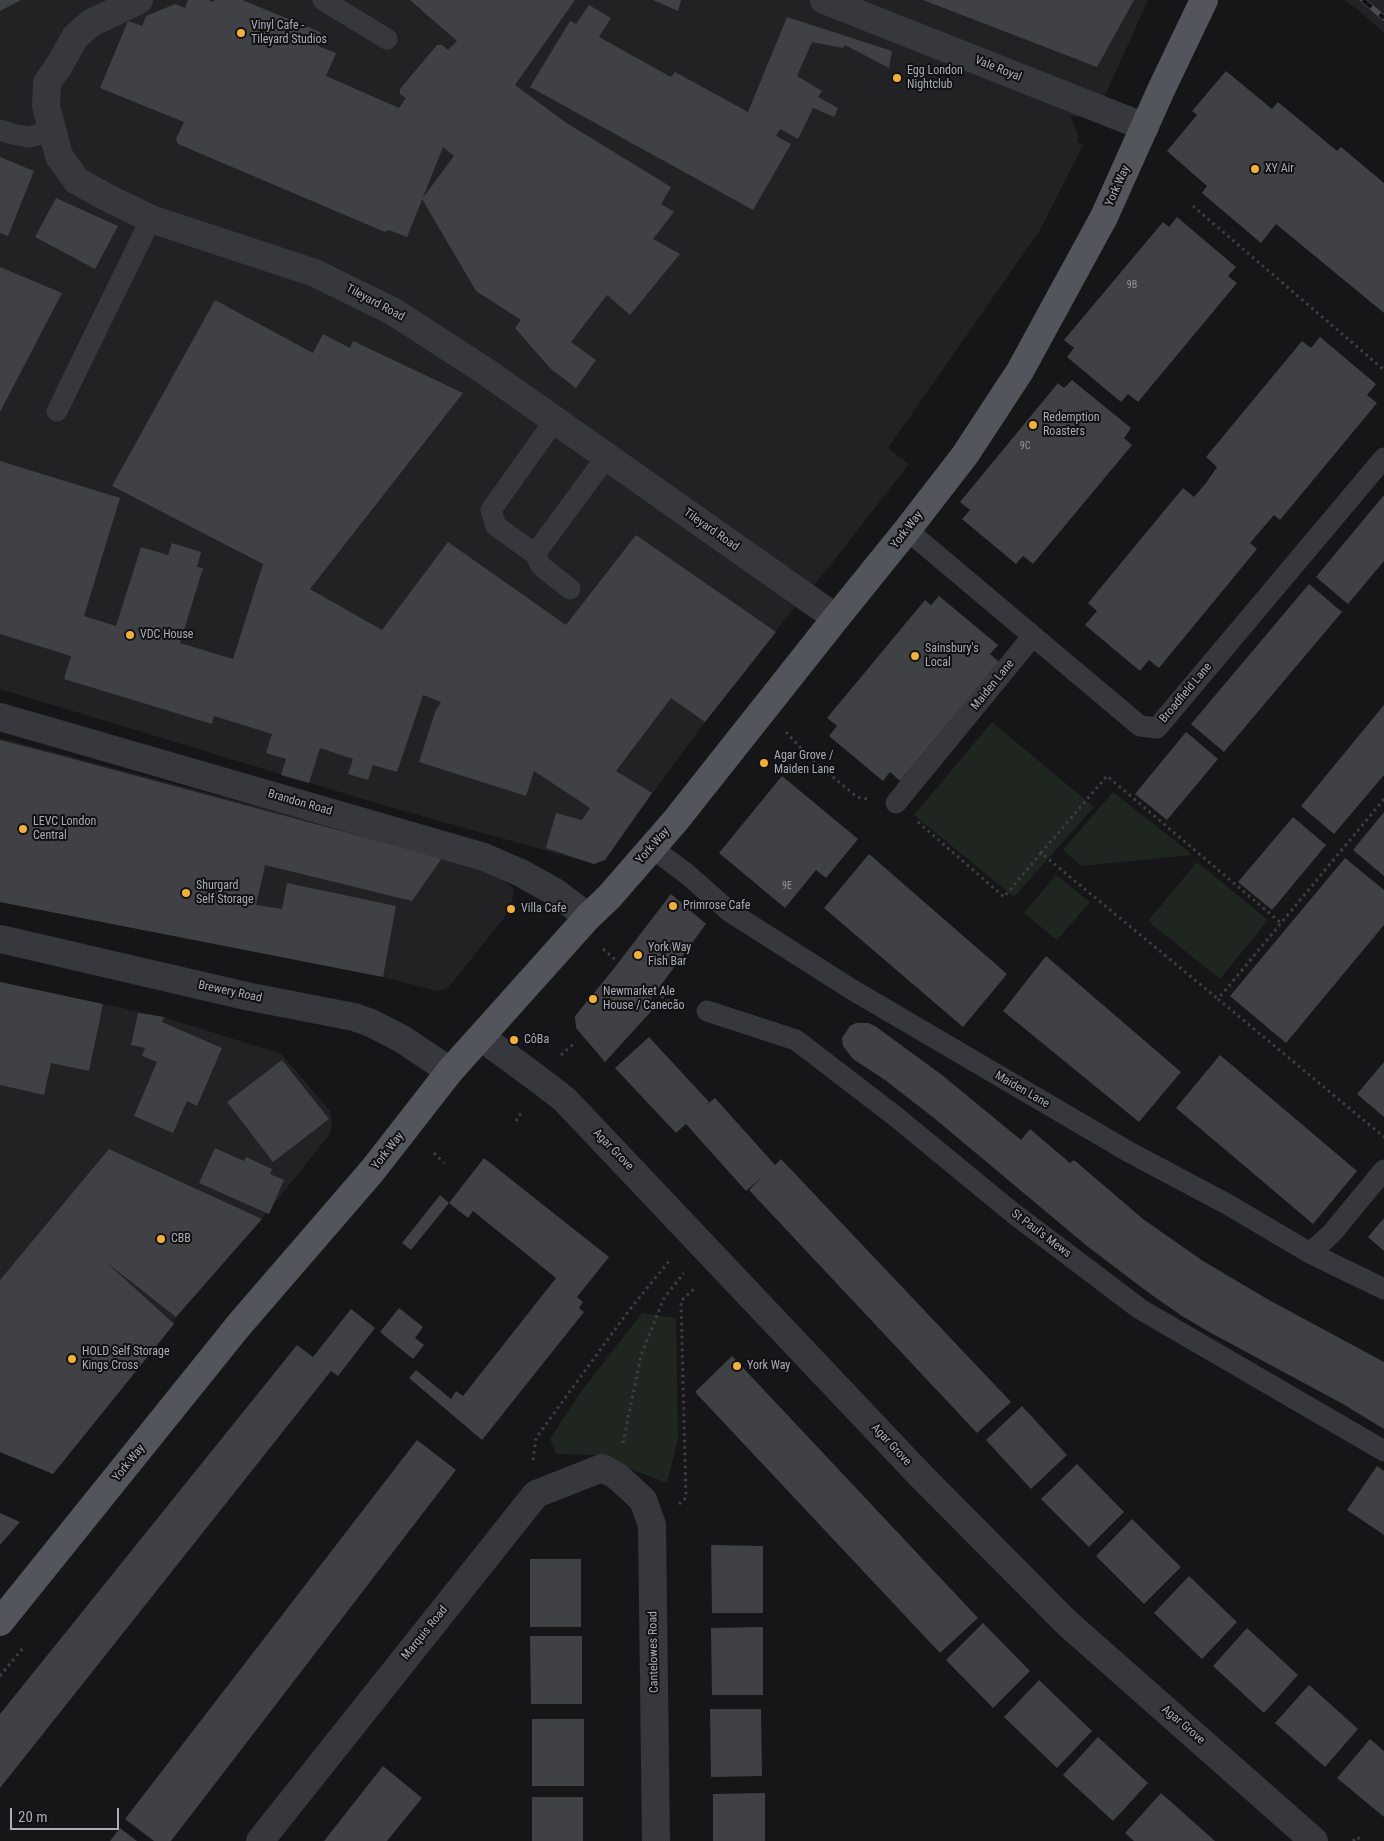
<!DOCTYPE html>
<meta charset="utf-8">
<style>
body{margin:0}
#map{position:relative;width:1384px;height:1841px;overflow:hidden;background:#161618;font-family:"Roboto Condensed",sans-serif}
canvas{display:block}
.scale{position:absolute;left:10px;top:1808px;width:109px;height:22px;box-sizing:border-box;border:2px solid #a8adb8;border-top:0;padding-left:6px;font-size:15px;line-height:18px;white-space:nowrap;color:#a8adb8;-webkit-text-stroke:4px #111113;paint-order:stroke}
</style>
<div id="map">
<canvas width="1384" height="1841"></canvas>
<div class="scale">20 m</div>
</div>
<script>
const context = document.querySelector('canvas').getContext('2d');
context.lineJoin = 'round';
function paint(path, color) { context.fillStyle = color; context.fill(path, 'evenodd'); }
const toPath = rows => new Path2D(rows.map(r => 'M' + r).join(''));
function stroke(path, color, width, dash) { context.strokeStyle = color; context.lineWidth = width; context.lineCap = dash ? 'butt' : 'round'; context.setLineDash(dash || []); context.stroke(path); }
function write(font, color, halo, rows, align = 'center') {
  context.font = font + ' "Roboto Condensed",sans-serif'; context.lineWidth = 4; context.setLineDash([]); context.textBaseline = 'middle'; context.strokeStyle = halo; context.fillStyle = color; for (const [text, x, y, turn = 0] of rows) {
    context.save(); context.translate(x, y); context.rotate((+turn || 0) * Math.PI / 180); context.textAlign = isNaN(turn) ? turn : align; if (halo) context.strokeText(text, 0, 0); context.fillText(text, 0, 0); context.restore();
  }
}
const built = toPath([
 [0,0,1148,0,1095,118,1070,116,1079,137,1077,142,1083,145,1040,230,888,448,909,464,825,572,786,618,705,722,624,832,594,864,386,806,0,689],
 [1344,0,1384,0,1384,33,1357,9],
 [0,738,490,868,514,889,511,909,448,988,437,991,383,977,0,902],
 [0,982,164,1017,281,1054,330,1111,332,1121,330,1134,262,1219,176,1317,174,1324,53,1474,0,1452]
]);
const green = toPath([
 [992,722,1094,807,1014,897,914,815],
 [1113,792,1193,855,1081,866,1063,850],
 [1197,862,1268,920,1220,979,1148,921],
 [1056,875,1090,902,1057,940,1024,913],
 [642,1313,676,1318,678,1439,667,1483,595,1455,556,1454,550,1439,580,1393]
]);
const building = toPath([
 [0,0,21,0,0,11],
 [188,0,208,0,213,2,214,0,242,0,320,32,322,36,318,46,336,53,326,76,399,108,406,98,400,94,400,89,437,45,442,45,448,50,457,41,410,0,575,0,515,85,565,122,671,187,661,204,674,212,653,239,680,254,630,315,607,295,571,342,596,360,576,388,551,369,515,328,521,320,476,291,422,199,454,156,443,147,407,237,389,230,385,232,178,144,176,139,184,122,100,88,128,21,142,26,146,16,175,4,185,8],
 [653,0,681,0,678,11],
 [923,0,1134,0,1097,67],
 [589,5,611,18,599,37,671,77,675,72,748,112,787,17,892,51,889,68,845,45,843,48,812,42,797,76,822,91,818,97,838,108,834,117,813,108,798,139,780,129,776,136,791,144,753,210,530,87,570,21,576,24],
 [1226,71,1272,109,1278,102,1337,151,1341,147,1384,183,1384,313,1276,224,1261,243,1202,193,1207,186,1167,151,1197,115,1192,111],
 [0,157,34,171,8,236,0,233],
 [56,198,118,226,95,269,35,237],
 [1177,217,1236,267,1228,276,1237,283,1138,402,1128,394,1121,402,1067,357,1074,348,1064,340,1163,222,1169,227],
 [0,267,62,293,0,412],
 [215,300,313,353,323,334,350,348,353,341,463,393,310,589,382,630,448,542,566,625,636,535,776,632,705,722,671,698,616,771,652,793,605,860,594,864,546,848,556,813,582,820,590,808,534,771,526,796,419,762,435,712,441,702,423,695,397,772,373,765,368,780,348,774,353,759,320,748,309,783,281,775,286,759,266,753,272,734,214,716,212,724,64,679,71,656,0,634,0,461,120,498,84,616,116,626,141,547,168,555,172,543,201,552,197,567,203,568,180,643,233,659,263,564,112,486],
 [1320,337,1376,384,1367,395,1377,403,1280,520,1274,515,1250,543,1257,549,1159,668,1149,660,1140,671,1085,625,1097,611,1088,603,1183,488,1194,497,1206,483,1217,467,1206,457,1302,341,1311,348],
 [1072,380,1131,428,1124,438,1132,445,1033,564,1023,556,1016,564,962,519,970,510,960,502,1058,383,1064,388],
 [1384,495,1384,561,1348,604,1316,577],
 [1309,584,1342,612,1224,752,1191,724],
 [939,596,998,645,990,654,999,662,900,781,890,772,883,781,829,736,837,726,827,718,925,600,931,605],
 [1384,705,1384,775,1334,834,1301,806],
 [1186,732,1218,759,1167,820,1135,794],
 [0,740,62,756,442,858,412,901,265,865,256,905,282,909,287,883,396,906,383,977,0,902],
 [782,776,858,839,826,878,816,870,785,908,719,853],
 [1384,812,1384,876,1353,850],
 [1293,817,1326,845,1272,910,1238,882],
 [869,854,1007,974,963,1027,824,908],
 [1345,858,1384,890,1384,925,1286,1043,1230,996],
 [671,894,706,924,650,1000,656,1006,605,1062,576,1028,575,1016,612,971],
 [1046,956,1181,1072,1139,1122,1003,1011],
 [0,982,103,1004,89,1071,51,1063,44,1095,0,1085],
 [138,1013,164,1017,162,1022,222,1048,197,1106,187,1101,173,1133,134,1116,157,1062,142,1056,145,1048,131,1045],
 [856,1023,868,1023,875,1026,942,1075,1021,1140,1030,1129,1070,1163,1074,1160,1143,1219,1203,1261,1269,1300,1384,1362,1384,1429,1343,1404,1211,1333,1182,1316,1149,1293,1087,1246,934,1118,885,1080,853,1059,843,1046,842,1038,850,1026],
 [649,1037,709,1102,705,1106,715,1098,775,1165,781,1159,1011,1402,977,1433,749,1190,763,1176,746,1191,686,1124,676,1133,615,1068],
 [1220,1055,1357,1171,1313,1224,1176,1108],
 [282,1060,329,1119,273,1162,227,1102],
 [1384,1062,1384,1117,1357,1094],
 [215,1148,244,1161,246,1157,272,1169,270,1174,284,1180,269,1214,199,1183],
 [109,1149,262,1219,176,1317,106,1262,174,1324,53,1474,0,1452,0,1280],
 [484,1158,609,1257,577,1297,583,1302,579,1308,584,1312,482,1440,409,1378,416,1370,451,1399,456,1391,463,1396,556,1278,473,1211,468,1218,449,1203],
 [440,1195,449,1203,411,1250,402,1243],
 [1384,1218,1384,1251,1368,1237],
 [399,1308,423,1327,415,1338,424,1345,413,1359,380,1332],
 [351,1309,375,1328,338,1376,331,1371,0,1788,0,1714,297,1345,313,1357],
 [732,1356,978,1618,940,1653,695,1392],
 [1022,1406,1067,1455,1031,1489,986,1440],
 [417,1440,456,1470,171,1841,154,1841,125,1819],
 [1077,1464,1124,1512,1089,1547,1041,1499],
 [1377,1466,1384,1471,1384,1535,1347,1510],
 [0,1513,20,1522,0,1545],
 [1132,1519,1181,1567,1144,1604,1096,1556],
 [711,1545,763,1546,763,1613,712,1613],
 [530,1559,581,1559,581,1627,530,1627],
 [1189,1576,1237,1622,1202,1659,1154,1613],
 [983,1623,1030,1671,993,1708,946,1660],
 [763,1627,763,1695,712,1695,711,1628],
 [1247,1628,1298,1675,1264,1713,1213,1666],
 [530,1636,582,1636,582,1704,531,1704],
 [1039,1680,1092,1731,1057,1768,1004,1717],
 [1309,1685,1358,1729,1325,1767,1275,1723],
 [710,1709,761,1709,762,1776,711,1777],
 [532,1719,584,1719,584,1786,532,1786],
 [1098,1737,1148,1783,1113,1821,1063,1775],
 [1370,1739,1384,1751,1384,1817,1337,1778],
 [383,1766,422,1798,387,1841,324,1841],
 [765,1793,765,1841,713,1841,713,1794],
 [1161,1793,1215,1841,1134,1841,1125,1833],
 [532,1797,583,1797,583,1841,532,1841],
 [120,1828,137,1841,110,1841]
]);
const path = toPath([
 [1193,206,1384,370],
 [786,732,810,758,857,797,867,799],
 [1384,799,1218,999,1384,1137],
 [918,822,1004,897,1041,853,1218,999],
 [1041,853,1107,776,1281,923],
 [603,949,618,962],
 [656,993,678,1007],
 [561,1055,576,1042],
 [516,1121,522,1111],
 [434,1153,444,1163],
 [623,1443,641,1355,664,1298,684,1273],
 [533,1460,536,1438,627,1313,669,1261],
 [679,1504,686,1498,681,1301,695,1288],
 [0,1676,23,1648],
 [1353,1841,1357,1837,1362,1841]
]);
const service = toPath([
 [323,0,387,39],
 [0,130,12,134,29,137,53,131],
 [57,411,151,219],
 [555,420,491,510,496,526,535,554,541,566,570,589],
 [907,530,1140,726,1157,728,1384,458],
 [535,554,607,456],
 [896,803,1032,637],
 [652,848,687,874,730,912,851,989,1129,1152,1227,1204,1310,1253,1332,1233,1384,1170],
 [707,1011,796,1040,895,1116,1013,1213,1140,1309,1384,1451],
 [1310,1253,1384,1289]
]);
const minor = toPath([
 [139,0,91,23,75,37,60,64,47,83,46,106,59,156,77,181,106,197,151,219,315,273,394,312,485,371,836,618],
 [824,0,1145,127],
 [0,717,484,857,521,873,555,892,588,917],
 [260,1841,536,1494,602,1468,617,1476,643,1500,652,1525,656,1841]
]);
const tertiary = toPath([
 [0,939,246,996,354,1017,371,1023,402,1039,450,1071],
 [481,1037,542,1082,564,1099,585,1121,921,1476,1067,1623,1314,1841]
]);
const primary = toPath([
 [0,1622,239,1325,372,1171,450,1071,588,917,609,897,676,820,836,618,907,530,965,455,1020,371,1104,217,1161,90,1204,0]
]);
const rail = toPath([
 [1363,0,1384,18]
]);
const markers = [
 [241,33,5,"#f2b134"],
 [897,78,5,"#f2b134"],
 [1255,169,5,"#f2b134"],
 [1033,425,5,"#f2b134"],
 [130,635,5,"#f2b134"],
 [915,656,5,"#f2b134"],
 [764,763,5,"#f2b134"],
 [23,829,5,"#f2b134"],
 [186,893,5,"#f2b134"],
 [673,906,5,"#f2b134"],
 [511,909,5,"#f2b134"],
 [638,955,5,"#f2b134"],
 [593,999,5,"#f2b134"],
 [514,1040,5,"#f2b134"],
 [161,1239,5,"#f2b134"],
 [72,1359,5,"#f2b134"],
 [737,1366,5,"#f2b134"]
];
const numberNames = [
 ["9B",1132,285],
 ["9C",1025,446],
 ["9E",787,886]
];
const poiNames = [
 ["Vinyl Cafe -",251,26],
 ["Tileyard Studios",251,40],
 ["Egg London",907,71],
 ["Nightclub",907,85],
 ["XY Air",1265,169],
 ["Redemption",1043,418],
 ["Roasters",1043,432],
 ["VDC House",140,635],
 ["Sainsbury's",925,649],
 ["Local",925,663],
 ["Agar Grove /",774,756],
 ["Maiden Lane",774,770],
 ["LEVC London",33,822],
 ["Central",33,836],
 ["Shurgard",196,886],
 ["Self Storage",196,900],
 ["Primrose Cafe",683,906],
 ["Villa Cafe",521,909],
 ["York Way",648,948],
 ["Fish Bar",648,962],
 ["Newmarket Ale",603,992],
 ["House / Canecão",603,1006],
 ["CôBa",524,1040],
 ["CBB",171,1239],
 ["HOLD Self Storage",82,1352],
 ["Kings Cross",82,1366],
 ["York Way",747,1366]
];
const streetNames = [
 ["Vale Royal",998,69,22],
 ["York Way",1118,186,-66],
 ["Tileyard Road",375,303,28],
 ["Tileyard Road",711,530,35],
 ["York Way",907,530,-52],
 ["Maiden Lane",993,685,-51],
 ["Broadfield Lane",1186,693,-50],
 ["Brandon Road",300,803,16],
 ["York Way",653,846,-49],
 ["Brewery Road",230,992,12],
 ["Maiden Lane",1022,1090,30],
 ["Agar Grove",613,1150,46],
 ["York Way",388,1151,-52],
 ["St Paul's Mews",1041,1234,37],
 ["Agar Grove",891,1445,47],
 ["York Way",129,1463,-51],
 ["Marquis Road",425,1633,-51],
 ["Cantelowes Road",654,1652,-91],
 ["Agar Grove",1183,1725,41]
];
paint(built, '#222225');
paint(green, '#1e261f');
paint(building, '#404145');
stroke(path, '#3d3f44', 3, [2.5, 4]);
stroke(service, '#37383d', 21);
stroke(minor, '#37383d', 28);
stroke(tertiary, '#37383d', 28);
stroke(primary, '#53555c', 28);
stroke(rail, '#4a4c52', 5.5);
stroke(rail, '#111113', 4, [11]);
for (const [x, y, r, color] of markers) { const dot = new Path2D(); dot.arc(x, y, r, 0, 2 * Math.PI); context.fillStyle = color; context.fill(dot); stroke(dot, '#111113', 2); }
write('10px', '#8e929b', null, numberNames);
write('12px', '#a8adb8', '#111113', poiNames, 'left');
write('12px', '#a8adb8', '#111113', streetNames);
</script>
